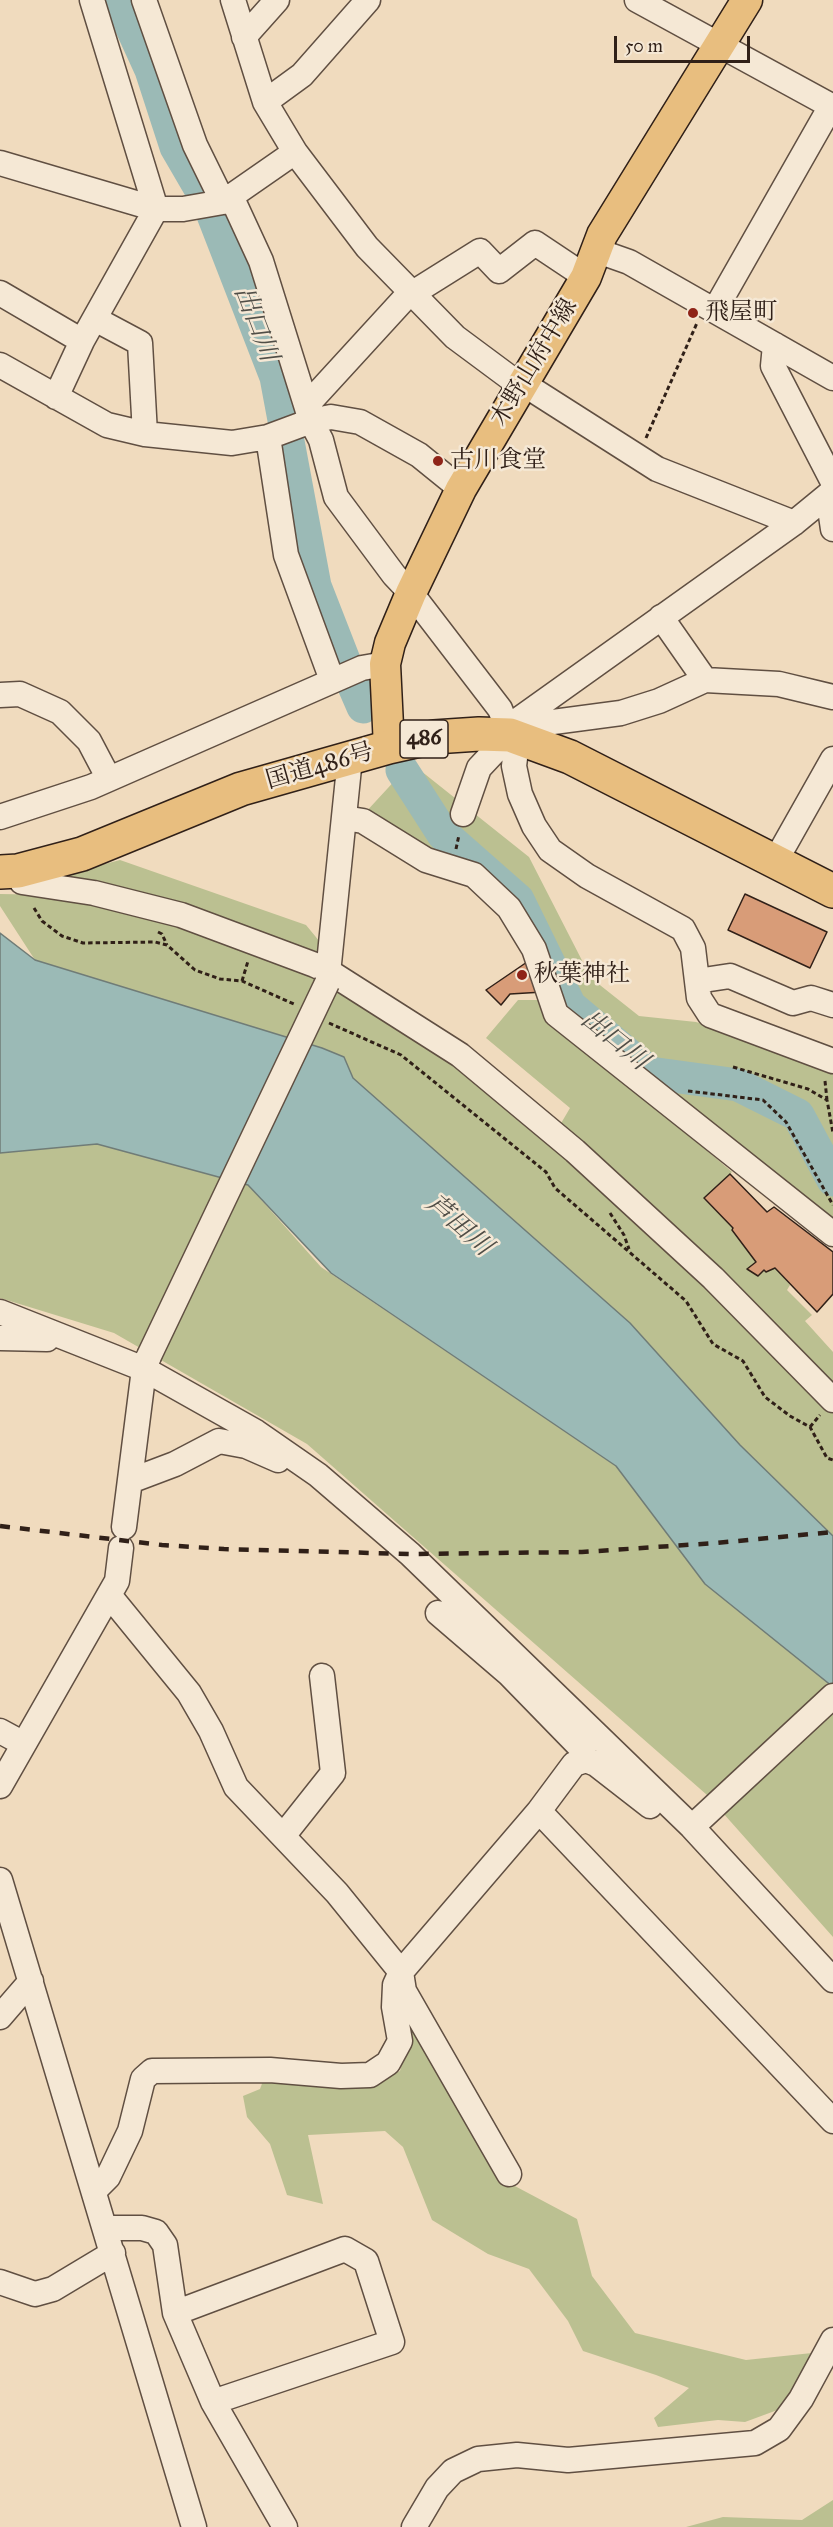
<!DOCTYPE html>
<meta charset="utf-8">
<style>
body{margin:0}
#map{position:relative;width:833px;height:2527px;overflow:hidden;background:#f0dbbe;font-family:"IM FELL Great Primer",serif}
canvas{display:block}
.scale{position:absolute;left:614px;top:36px;width:136px;height:27px;box-sizing:border-box;border:3px solid #302018;border-top:0;padding-left:8px;font-size:18px;line-height:21px;white-space:nowrap;color:#302018;-webkit-text-stroke:4px #f5e8d5;paint-order:stroke}
</style>
<div id="map">
<canvas width="833" height="2527"></canvas>
<div class="scale">50 m</div>
</div>
<script>
const context = document.querySelector('canvas').getContext('2d');
context.lineJoin = 'round';
function paint(path, color) { context.fillStyle = color; context.fill(path, 'evenodd'); }
const toPath = rows => new Path2D(rows.map(r => 'M' + r).join(''));
function stroke(path, color, width, dash) { context.strokeStyle = color; context.lineWidth = width; context.lineCap = dash ? 'butt' : 'round'; context.setLineDash(dash || []); context.stroke(path); }
function write(font, color, halo, rows, align = 'center') {
  context.font = font + ' "IM FELL Great Primer","Noto Serif JP",serif'; context.lineWidth = 5; context.setLineDash([]); context.textBaseline = 'middle'; context.strokeStyle = halo; context.fillStyle = color; for (const [text, x, y, turn = 0] of rows) {
    context.save(); context.translate(x, y); context.rotate((+turn || 0) * Math.PI / 180); context.textAlign = isNaN(turn) ? turn : align; if (halo) context.strokeText(text, 0, 0); context.fillText(text, 0, 0); context.restore();
  }
}
const green = toPath([
 [411,763,529,857,591,978,639,1016,696,1022,784,1048,833,1069,833,1226,562,1011,517,908,364,814],
 [120,860,306,925,320,942,316,953,52,878],
 [0,894,58,895,170,918,299,968,450,1059,590,1174,833,1409,833,1536,740,1445,353,1078,344,1057,322,1048,35,960,0,906],
 [518,1000,545,1000,551,1017,732,1172,704,1199,733,1228,732,1231,756,1262,748,1269,758,1276,764,1270,766,1272,775,1268,790,1285,787,1290,812,1315,805,1321,833,1352,833,1390,560,1125,570,1108,486,1038],
 [97,1144,248,1185,321,1267,616,1466,705,1584,833,1687,833,1937,707,1795,307,1444,114,1333,0,1298,0,1153],
 [412,2023,496,2176,577,2219,592,2276,635,2333,746,2360,812,2353,791,2405,745,2422,718,2420,658,2427,654,2418,689,2388,656,2375,583,2351,568,2321,529,2269,488,2254,432,2220,403,2147,385,2131,308,2135,323,2204,287,2195,270,2144,247,2117,243,2096,260,2089,266,2073,378,2082,400,2071],
 [833,2500,833,2527,686,2527,723,2517,802,2520]
]);
const water = toPath([
 [0,933,35,960,322,1048,344,1057,353,1078,630,1323,740,1445,833,1536,833,1687,705,1584,616,1466,331,1273,248,1185,97,1144,0,1153,0,933]
]);
const river = toPath([
 [119,0,151,70,176,147,208,202,276,377,315,586,345,663],
 [353,684,363,707],
 [402,770,443,834,518,900,570,1006,650,1073,738,1085,798,1115,833,1180]
]);
const building = toPath([
 [745,894,827,932,810,968,728,930,745,894],
 [530,960,543,992,510,994,501,1005,486,990,530,960],
 [730,1174,767,1212,774,1207,833,1252,833,1294,817,1312,775,1268,766,1272,764,1270,758,1276,747,1269,756,1262,732,1230,733,1228,704,1198,730,1174]
]);
const path = toPath([
 [646,438,697,323],
 [456,849,459,835],
 [34,908,42,921,62,936,83,943,155,942,167,945,195,970,220,979,242,981,294,1004],
 [158,932,162,934,167,945],
 [242,981,248,961],
 [329,1023,401,1055,546,1172,555,1188,686,1301,713,1344,743,1361,765,1397,790,1416,810,1427,827,1458,833,1460],
 [733,1067,808,1089,827,1100,833,1133],
 [825,1081,827,1100],
 [688,1091,763,1100,786,1122,833,1205],
 [610,1213,624,1235,629,1249],
 [810,1427,820,1415]
]);
const minor = toPath([
 [144,0,195,145,223,202],
 [233,0,265,102,295,152,367,247,455,337,521,386,533,390,657,469,794,523],
 [637,0,833,107],
 [244,37,277,0],
 [265,102,302,75,368,0],
 [0,163,156,209,183,209,223,202,295,152],
 [231,196,261,261,311,421,321,440,336,497,394,575,411,593,500,709,516,750,514,766,520,794,534,826,550,850,587,876,683,929,693,948,699,998,710,1015,833,1061],
 [595,250,629,262,833,378],
 [0,293,82,341],
 [715,310,831,106],
 [95,319,140,343,145,434],
 [775,345,773,366,833,482],
 [0,365,107,425,145,434,232,443,268,437,311,421,331,417,360,422,419,455,461,489],
 [56,397,82,341,156,209,92,0],
 [307,405,405,298,480,251,499,271,535,243,586,277],
 [268,437,286,555,332,680],
 [828,495,833,529],
 [661,617,705,680],
 [0,695,20,694,60,712,89,741,109,779],
 [512,734,538,724,621,713,659,701,705,680,779,684,833,697],
 [463,814,479,768,510,735,518,720,794,523,833,491],
 [0,817,91,787,362,668,385,664],
 [344,818,363,821,426,860,474,875,509,908,534,949,556,1014,833,1234],
 [776,860,833,759],
 [18,871,22,882,94,893,181,915,315,965,328,971,460,1055,575,1151,713,1278,833,1400],
 [697,981,730,976,793,1003,811,998,833,1005],
 [327,983,350,758],
 [0,1312,144,1369,256,1432,318,1475,410,1554,692,1827,833,1980],
 [0,1338,47,1339,51,1333],
 [130,1481,175,1464,219,1441,246,1446,278,1460],
 [124,1527,144,1369,149,1356],
 [109,1595,189,1693,211,1731,236,1787,337,1893,401,1972,404,1991,509,2174],
 [438,1613,509,1674,583,1750,586,1760],
 [0,1731,24,1744],
 [0,1786,117,1581,121,1548],
 [539,1811,833,2121],
 [692,1827,833,1696],
 [283,1836,333,1773,322,1676],
 [0,1880,194,2527],
 [0,2017,31,1981],
 [94,2191,108,2177,130,2131,143,2079,152,2071,270,2070,341,2076,370,2075,388,2063,400,2041,394,2007,395,1985,401,1972,539,1811,574,1764,586,1760,596,1764,650,1806],
 [105,2228,142,2228,156,2232,165,2245,175,2313,213,2402,285,2527],
 [0,2282,35,2294,53,2289,113,2253],
 [175,2313,345,2249,366,2261,392,2342,213,2402],
 [414,2527,437,2488,453,2471,478,2459,517,2455,568,2460,755,2443,779,2429,801,2399,833,2340]
]);
const major = toPath([
 [389,747,385,664,390,643,411,593,461,489,586,277,602,235,747,0]
]);
const highway = toPath([
 [0,872,18,871,82,854,241,789,389,747,434,737,479,734,510,735,570,757,833,891]
]);
const rail = toPath([
 [0,1526,162,1545,224,1549,410,1554,582,1552,716,1543,833,1532]
]);
const minorBridge = toPath([
 [149,1356,327,983]
]);
const markers = [
 [693,313,6,"#8f2418"],
 [438,461,6,"#8f2418"],
 [522,975,6,"#8f2418"]
];
const shields = [
 [424,739,48]
];
const shieldNames = [
 ["486",424,739]
];
const poiNames = [
 ["飛屋町",705,313],
 ["古川食堂",450,461],
 ["秋葉神社",534,975]
];
const streetNames = [
 ["木野山府中線",535,363,-59],
 ["国道486号",320,767,-16]
];
const waterNames = [
 ["出口川",255,324,69],
 ["出口川",614,1041,39],
 ["芦田川",458,1226,41]
];
paint(green, '#bbc091');
paint(water, '#9bbab6');
stroke(water, '#707c77', 1.5);
stroke(river, '#9bbab6', 33);
paint(building, '#d89c78');
stroke(building, '#302018', 1.5);
stroke(minor, '#604f42', 27);
stroke(major, '#302018', 33);
stroke(highway, '#302018', 36);
stroke(path, '#302018', 3, [4.5, 3]);
stroke(minor, '#f5e8d5', 24);
stroke(major, '#e8be7f', 30);
stroke(highway, '#e8be7f', 33);
stroke(rail, '#302018', 4.5, [10, 10]);
stroke(minorBridge, '#604f42', 27, []);
stroke(minorBridge, '#f5e8d5', 24);
for (const [x, y, r, color] of markers) { const dot = new Path2D(); dot.arc(x, y, r, 0, 2 * Math.PI); context.fillStyle = color; context.fill(dot); stroke(dot, '#f5e8d5', 2); }
for (const [x, y, w] of shields) { const box = new Path2D(); box.roundRect(x - w / 2, y - 19, w, 38, 4.5); context.fillStyle = '#f5e8d5'; context.fill(box); stroke(box, '#302018', 1.5); }
write('bold 22px', '#302018', null, shieldNames);
write('24px', '#302018', '#f5e8d5', poiNames, 'left');
write('24px', '#302018', '#f5e8d5', streetNames);
write('italic 26px', '#504e47', '#f5e8d5', waterNames);
</script>
